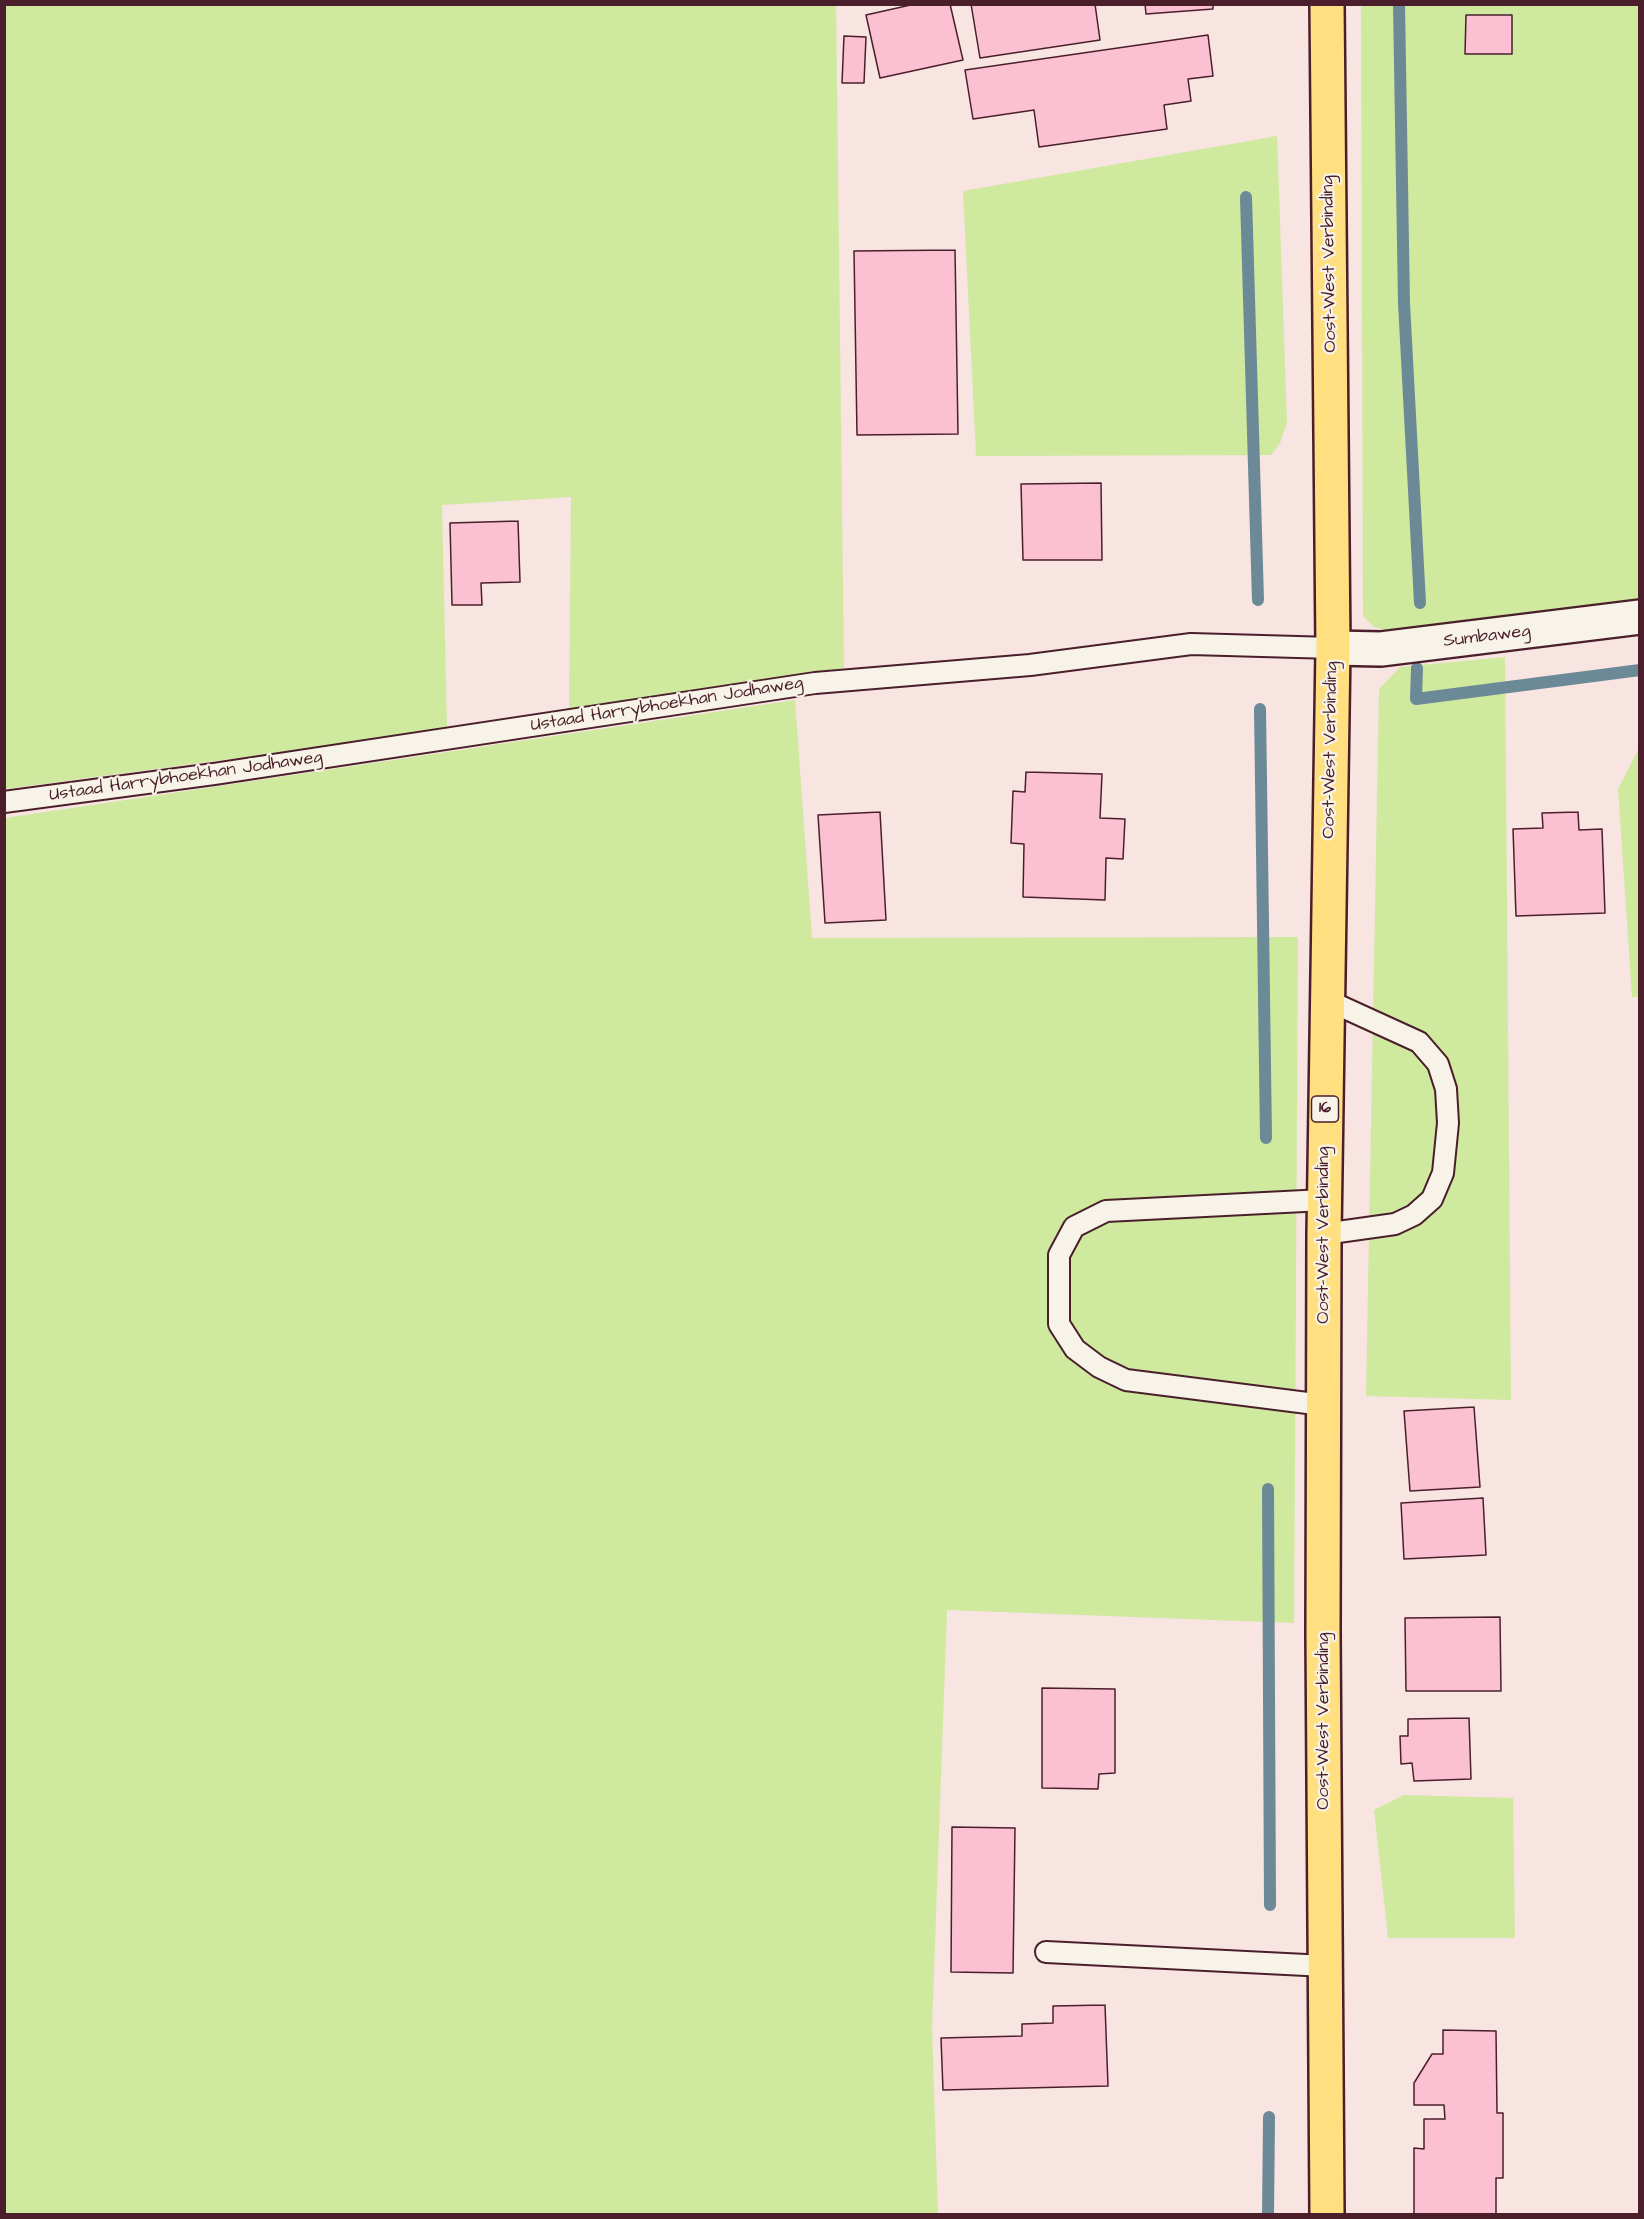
<!DOCTYPE html>
<style>
body{margin:0}
#map{position:relative;width:1644px;height:2219px;overflow:hidden;background:#f8e4e1;font-family:"Architects Daughter",sans-serif}
canvas{display:block}
.frame{position:absolute;inset:0;border:6px solid #4a1f2b;pointer-events:none}
</style>
<div id="map">
<canvas width="1644" height="2219"></canvas>
<div class="frame"></div>
</div>
<script>
const context = document.querySelector('canvas').getContext('2d');
context.lineJoin = 'round';
function paint(path, color) { context.fillStyle = color; context.fill(path, 'evenodd'); }
const toPath = rows => new Path2D(rows.map(r => 'M' + r).join(''));
function stroke(path, color, width, dash) { context.strokeStyle = color; context.lineWidth = width; context.lineCap = dash ? 'butt' : 'round'; context.setLineDash(dash || []); context.stroke(path); }
function write(font, color, halo, rows, align = 'center') {
  context.font = font + ' "Architects Daughter",sans-serif'; context.lineWidth = 4.5; context.setLineDash([]); context.textBaseline = 'middle'; context.strokeStyle = halo; context.fillStyle = color; for (const [text, x, y, turn = 0] of rows) {
    context.save(); context.translate(x, y); context.rotate((+turn || 0) * Math.PI / 180); context.textAlign = isNaN(turn) ? turn : align; if (halo) context.strokeText(text, 0, 0); context.fillText(text, 0, 0); context.restore();
  }
}
const green = toPath([
 [4,5,836,5,844,668,569,709,571,497,442,505,447,730,5,789],
 [1361,5,1639,5,1639,603,1397,633,1374,627,1363,616],
 [1277,136,1287,423,1280,443,1271,455,976,456,963,191],
 [1505,657,1511,1400,1366,1396,1379,689,1400,667],
 [795,700,812,938,1298,937,1294,1623,947,1610,932,2027,938,2214,5,2214,5,818],
 [1639,748,1640,997,1632,997,1618,789],
 [1404,1795,1513,1798,1515,1938,1388,1938,1374,1810]
]);
const stream = toPath([
 [1399,4,1404,303,1420,603],
 [1246,197,1258,600],
 [1417,668,1416,699,1640,670],
 [1260,709,1266,1138],
 [1268,1489,1270,1905],
 [1268,2214,1269,2117]
]);
const building = toPath([
 [915,4,950,4,963,60,880,78,866,15,915,4],
 [971,4,1095,4,1100,40,980,58,971,4],
 [1145,4,1213,4,1213,9,1146,14,1145,4],
 [1466,15,1512,15,1512,54,1465,54,1466,15],
 [1208,35,1213,76,1188,79,1191,101,1164,105,1167,129,1039,147,1034,110,973,119,965,70,1208,35],
 [844,36,866,37,864,83,842,83,844,36],
 [955,250,958,434,857,435,854,251,955,250],
 [1101,483,1102,560,1023,560,1021,484,1101,483],
 [518,521,520,582,481,583,482,605,452,605,450,523,518,521],
 [1026,772,1102,774,1100,818,1125,819,1123,859,1106,858,1105,900,1023,897,1024,844,1011,843,1013,791,1025,792,1026,772],
 [880,812,886,920,825,923,818,815,880,812],
 [1578,812,1579,830,1602,829,1605,913,1516,916,1513,829,1543,828,1542,813,1578,812],
 [1474,1407,1480,1487,1410,1491,1404,1411,1474,1407],
 [1483,1498,1486,1555,1404,1559,1401,1503,1483,1498],
 [1500,1617,1501,1691,1406,1691,1405,1618,1500,1617],
 [1042,1688,1115,1689,1115,1773,1099,1774,1098,1789,1042,1788,1042,1688],
 [1469,1718,1471,1779,1414,1781,1412,1763,1401,1764,1400,1736,1408,1736,1408,1719,1469,1718],
 [952,1827,1015,1828,1013,1973,951,1972,952,1827],
 [1105,2005,1108,2086,943,2090,941,2038,1022,2036,1022,2024,1053,2023,1053,2006,1105,2005],
 [1443,2030,1496,2031,1497,2113,1503,2113,1503,2178,1496,2178,1496,2214,1414,2214,1414,2148,1424,2149,1424,2119,1445,2119,1444,2105,1414,2105,1414,2083,1432,2054,1443,2054,1443,2030]
]);
const lane = toPath([
 [4,802,214,774,815,683,1030,665,1191,644,1333,648],
 [1324,1234,1395,1224,1414,1215,1432,1199,1443,1173,1448,1123,1446,1089,1438,1064,1419,1042,1327,1000],
 [1323,1405,1126,1380,1099,1367,1075,1349,1059,1324,1059,1255,1074,1227,1106,1211,1324,1200],
 [1046,1952,1326,1966]
]);
const street = toPath([
 [1333,648,1381,649,1640,617]
]);
const primary = toPath([
 [1327,2214,1323,1634,1324,1234,1333,648,1327,4]
]);
const shields = [
 [1325,1109,27]
];
const shieldNames = [
 ["16",1325,1109]
];
const streetNames = [
 ["Oost-West Verbinding",1330,264,-91],
 ["Sumbaweg",1487,637,-7],
 ["Ustaad Harrybhoekhan Jodhaweg",667,705,-9],
 ["Oost-West Verbinding",1331,750,-89],
 ["Ustaad Harrybhoekhan Jodhaweg",186,777,-8],
 ["Oost-West Verbinding",1324,1235,-90],
 ["Oost-West Verbinding",1324,1721,-90]
];
paint(green, '#cfe99f');
stroke(stream, '#6b8997', 12);
paint(building, '#fbc1d2');
stroke(building, '#4a1f2b', 1.5);
stroke(lane, '#4a1f2b', 24);
stroke(street, '#4a1f2b', 38);
stroke(primary, '#4a1f2b', 38);
stroke(lane, '#f7f3e8', 20);
stroke(street, '#f7f3e8', 33);
stroke(primary, '#ffdf80', 33);
for (const [x, y, w] of shields) { const box = new Path2D(); box.roundRect(x - w / 2, y - 13, w, 26, 4.5); context.fillStyle = '#f7f3e8'; context.fill(box); stroke(box, '#4a1f2b', 1.5); }
write('bold 16px', '#4a1f2b', null, shieldNames);
write('18px', '#4a1f2b', '#f7f3e8', streetNames);
</script>
